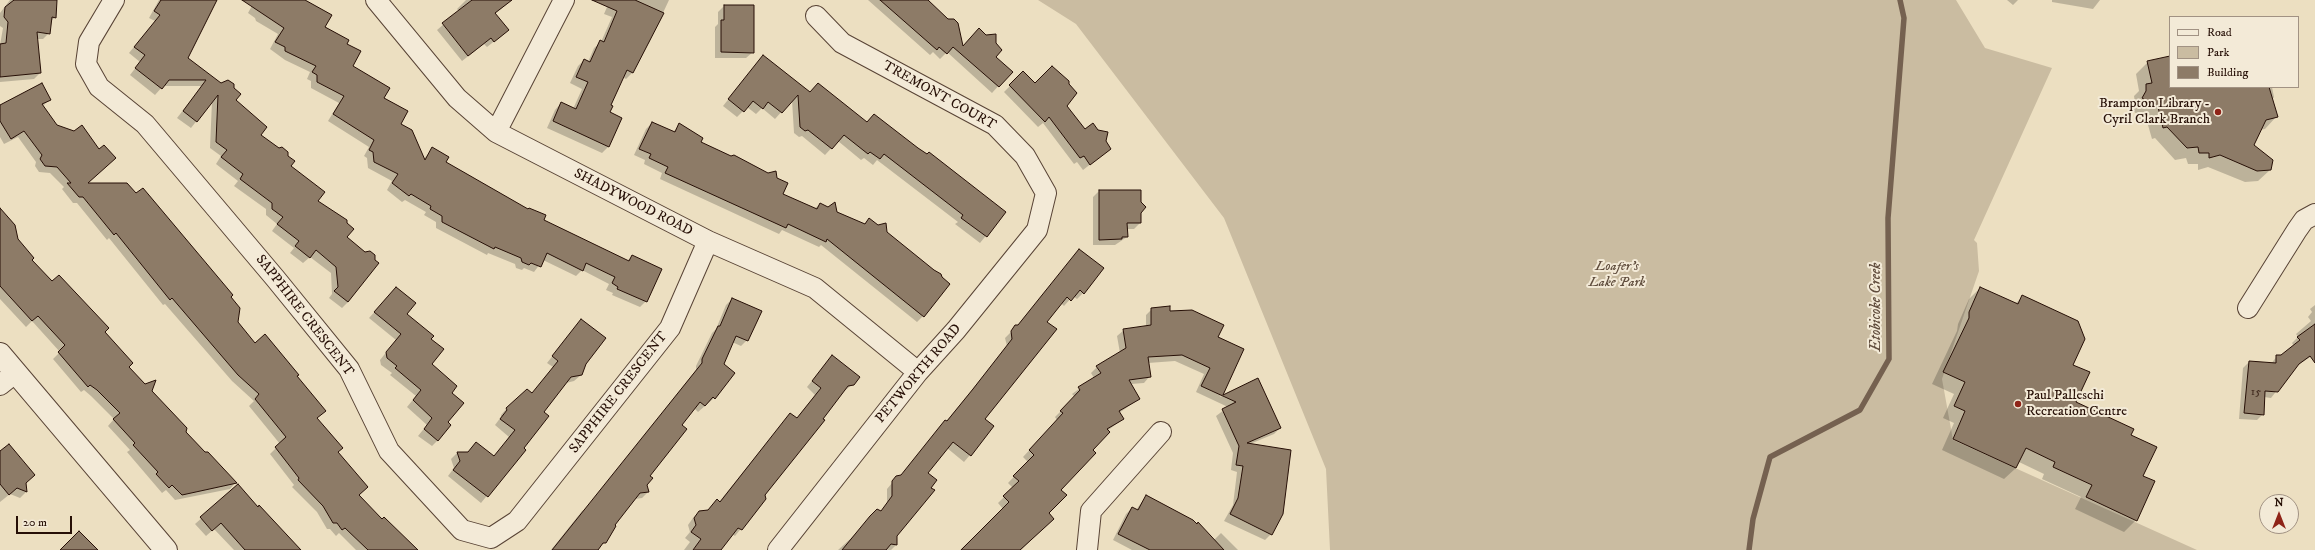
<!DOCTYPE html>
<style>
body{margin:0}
#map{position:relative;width:2315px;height:550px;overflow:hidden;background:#ecdfc1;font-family:"IM FELL DW Pica",serif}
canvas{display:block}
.legend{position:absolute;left:2169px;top:16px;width:130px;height:72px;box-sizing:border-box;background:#f3ead7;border:1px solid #a19283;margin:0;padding:5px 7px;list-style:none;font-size:12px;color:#260f06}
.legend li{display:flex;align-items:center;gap:8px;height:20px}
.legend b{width:20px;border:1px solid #a19283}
.north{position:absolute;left:2259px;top:494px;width:40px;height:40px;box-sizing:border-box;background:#f3ead7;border:1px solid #a19283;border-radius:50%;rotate:0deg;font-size:11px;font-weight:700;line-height:16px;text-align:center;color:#260f06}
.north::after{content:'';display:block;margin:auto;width:14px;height:18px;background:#8f2418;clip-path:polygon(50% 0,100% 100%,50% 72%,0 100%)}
.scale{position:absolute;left:16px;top:516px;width:56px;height:18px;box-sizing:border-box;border:2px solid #260f06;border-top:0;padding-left:5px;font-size:12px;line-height:14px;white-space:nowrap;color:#260f06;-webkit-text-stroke:3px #f3ead7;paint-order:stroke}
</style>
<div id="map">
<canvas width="2315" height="550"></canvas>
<ul class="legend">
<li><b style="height:5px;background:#f3ead7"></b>Road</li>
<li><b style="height:11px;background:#cabca1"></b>Park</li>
<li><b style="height:11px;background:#8d7b67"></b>Building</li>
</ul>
<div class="north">N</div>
<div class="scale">20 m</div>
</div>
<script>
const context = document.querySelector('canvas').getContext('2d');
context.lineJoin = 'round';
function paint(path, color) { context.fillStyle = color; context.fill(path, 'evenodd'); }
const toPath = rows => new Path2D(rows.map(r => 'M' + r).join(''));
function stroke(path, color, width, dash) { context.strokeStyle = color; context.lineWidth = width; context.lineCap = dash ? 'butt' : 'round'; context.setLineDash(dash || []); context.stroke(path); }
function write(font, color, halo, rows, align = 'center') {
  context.font = font + ' "IM FELL DW Pica",serif'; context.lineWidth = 4; context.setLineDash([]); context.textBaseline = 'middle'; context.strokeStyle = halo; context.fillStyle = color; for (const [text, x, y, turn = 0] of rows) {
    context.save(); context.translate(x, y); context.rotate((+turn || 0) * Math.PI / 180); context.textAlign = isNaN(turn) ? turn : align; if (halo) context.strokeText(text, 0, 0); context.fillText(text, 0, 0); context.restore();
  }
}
const green = toPath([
 [1038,0,1956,0,1985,48,2052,68,1974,240,1977,243,1979,271,1942,379,1953,440,2197,550,1330,550,1326,469,1224,218,1076,24]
]);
const shadow = toPath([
 [10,0,56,0,55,17,50,22,49,33,43,39,36,39,40,73,34,79,0,82,0,45,3,28,0,26,0,13],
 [159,0,216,0,197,33,199,36,186,59,235,100,260,135,290,167,346,237,348,302,342,308,329,298,332,294,331,273,310,257,303,263,290,253,294,248,272,231,277,224,266,215,266,209,234,186,238,181,216,164,221,156,210,148,212,101,191,128,177,118,202,86,163,86,155,95,130,75,140,62,129,53,155,21,149,18],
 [255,0,296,0,345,44,352,66,383,98,423,160,432,149,445,162,543,220,627,261,632,256,646,301,640,307,612,295,613,293,606,290,609,284,582,270,576,276,543,260,534,272,524,268,522,270,516,268,515,264,488,253,487,255,436,228,436,222,424,215,426,212,405,200,402,202,387,190,392,181,368,168,367,158,364,156,369,147,328,121,339,103,311,88,311,81,307,79,310,72,285,60,270,49,278,34,256,21,255,18,248,13],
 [466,0,512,0,495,14,501,36,487,47,484,44,462,61,437,30,459,11,457,9],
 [610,0,669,0,649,43,643,49,633,72,626,79,623,77,610,105,608,112,621,118,608,147,602,153,547,128,555,110,561,103,573,109,582,89,570,83,578,66,584,60,588,62,594,48,601,42,612,17,604,14],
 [868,0,925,0,940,14,957,23,962,48,995,44,995,57,1011,72,992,93,947,52,940,59,933,52,930,55],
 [2007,0,2018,0,2013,5],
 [2052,0,2100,0,2093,9,2052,2],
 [724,6,753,52,746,58,715,58,715,27,718,24,718,12],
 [763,56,809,93,918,149,1005,212,980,243,955,224,958,222,877,160,873,165,864,158,861,160,838,141,825,155,802,136,799,137,794,133,792,100,775,119,762,108,756,114,747,107,737,117,723,106],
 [2170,57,2170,87,2272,87,2274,97,2272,100,2276,117,2265,129,2260,130,2253,145,2270,170,2258,181,2245,182,2208,167,2198,170,2198,164,2188,164,2186,158,2175,160,2155,138,2152,139,2146,118,2139,119,2139,115,2131,110,2135,103,2134,96,2139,91,2136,74,2148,62],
 [1023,73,1035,85,1066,106,1084,131,1105,141,1110,149,1083,170,1077,162,1074,164,1043,123,1038,127,1004,92],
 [49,100,43,106,56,126,115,158,87,184,230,297,237,323,255,345,296,377,316,419,337,453,358,495,382,521,417,550,356,550,339,533,336,536,330,529,327,529,317,512,292,487,294,485,270,454,280,444,249,406,254,401,232,381,165,304,163,305,109,238,107,240,77,203,73,203,62,189,64,187,50,173,39,172,35,166,36,162,18,137,4,144,0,137,0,106],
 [652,123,673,132,680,124,700,143,781,195,814,209,820,204,864,224,869,219,886,233,923,316,917,322,821,245,819,247,782,230,779,234,660,179,662,173,644,164,645,160,634,155,646,129],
 [1099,191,1140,213,1140,223,1134,229,1127,229,1127,237,1115,245,1093,245,1093,197],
 [0,211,31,260,104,332,128,367,185,432,235,483,230,489,175,500,166,490,162,493,127,452,130,450,108,426,114,419,91,396,84,390,81,392,53,359,60,352,32,321,26,327,0,299],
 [1079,250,1083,293,1077,299,1073,296,1064,306,1061,303,1046,322,984,419,993,426,970,455,964,462,947,448,927,473,896,536,896,545,891,550,838,550,880,512,887,503,887,489,897,477,900,477,967,396,1007,346,1005,338,1017,326],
 [396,288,406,314,430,339,431,365,450,393,447,423,438,440,432,446,418,436,427,425,407,407,416,396,390,375,392,373,381,365,380,360,396,340,369,318],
 [1980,288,2015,304,2023,296,2072,365,2075,402,2129,436,2142,477,2136,520,2124,532,2075,509,2081,497,2042,479,2044,474,2019,462,2016,468,2004,479,1942,450,1954,423,1943,418,1954,394,1932,384,1957,331,1958,324,1969,299],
 [732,299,747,340,741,346,732,342,722,364,714,398,698,412,694,408,681,425,649,476,646,485,648,492,642,498,635,499,614,525,605,542,597,550,551,550,582,511,589,506,696,370,696,366,712,333,716,329,726,305],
 [2315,305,2315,354,2295,367,2271,398,2264,397,2263,414,2257,420,2239,419,2243,368,2249,362,2271,364,2277,356,2281,356,2294,346,2292,343,2298,337,2296,334,2311,321,2308,317,2312,312,2310,309],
 [1152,309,1169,312,1243,349,1220,397,1257,380,1280,428,1274,434,1250,444,1271,534,1265,540,1224,521,1233,505,1237,472,1231,470,1233,453,1216,416,1228,407,1196,392,1204,374,1175,361,1148,363,1150,376,1144,383,1131,384,1139,399,1119,413,1123,419,1107,431,1060,490,1047,513,1053,519,1021,550,960,550,1003,509,998,503,1013,488,1008,483,1028,462,1023,457,1057,420,1055,417,1075,397,1072,394,1094,378,1091,373,1097,367,1120,353,1117,336,1124,330,1146,327,1146,315],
 [581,320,585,364,581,375,574,381,566,383,543,412,523,448,524,450,481,503,448,476,454,468,451,459,457,453,467,453,476,443,494,457,509,437,495,425,501,417,501,415,507,408,532,394,553,367,547,363],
 [832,356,853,384,843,392,764,495,765,499,735,536,732,534,720,550,684,550,690,542,685,538,690,532,688,525,693,518,700,512,707,511,717,500,719,502,790,414,796,419,815,395,807,387],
 [0,452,25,484,26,492,20,498,10,494,0,502],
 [238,486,299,550,234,550,214,529,206,536,195,524],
 [1146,496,1214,540,1221,533,1238,550,1132,550,1113,540,1126,514,1132,508,1136,510]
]);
const stream = toPath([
 [1749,550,1753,519,1770,457,1860,410,1889,359,1888,218,1904,18,1900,0]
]);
const building = toPath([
 [14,0,57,0,56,18,52,17,50,34,37,32,41,73,0,77,0,44,6,43,8,22,4,17,5,7,14,0],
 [161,0,217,0,188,58,221,83,228,80,234,84,234,88,241,94,236,100,267,127,261,135,279,148,282,147,288,152,288,156,295,161,291,166,325,192,318,201,347,220,347,223,354,229,347,237,365,252,370,251,375,255,375,260,379,263,348,302,334,291,338,287,336,267,316,250,310,258,295,246,299,241,277,224,283,217,272,209,272,203,240,179,243,174,221,157,227,150,216,142,218,95,197,122,183,111,206,80,169,80,162,89,135,68,145,55,134,47,160,15,154,11,161,0],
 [242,0,305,0,332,15,325,27,349,40,347,44,361,51,353,66,390,88,384,98,408,111,401,124,412,130,425,160,432,147,449,157,446,162,528,209,529,208,546,215,544,220,629,261,632,255,662,269,647,302,617,289,618,287,612,283,615,277,586,263,583,271,547,253,541,267,531,263,529,265,522,262,521,258,495,247,494,249,442,222,442,216,430,209,431,206,411,194,409,196,392,183,398,174,374,162,373,152,369,150,374,140,333,114,344,96,317,82,317,75,312,72,316,66,285,51,285,47,275,42,284,28,242,0],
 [472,0,512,0,495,13,509,30,494,42,491,38,468,56,442,23,472,0],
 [592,0,635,0,664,13,633,73,627,70,611,105,613,106,610,112,622,118,609,147,553,121,561,102,576,109,588,82,576,77,584,59,590,62,600,40,604,42,617,11,592,0],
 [880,0,928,0,948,19,954,19,958,23,963,46,979,28,986,35,996,34,996,43,1002,50,996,57,1013,72,999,87,953,47,947,54,939,47,937,50,880,0],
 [724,5,754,5,754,53,721,52,721,20,724,20,724,5],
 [763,55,810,92,818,83,867,122,874,114,918,148,927,154,929,152,1006,212,987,237,961,218,963,215,884,154,880,159,870,152,868,154,844,135,832,149,808,130,805,131,800,127,798,95,782,113,768,102,763,109,753,101,744,112,728,99,763,55],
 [2170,56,2170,87,2269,87,2278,117,2266,120,2254,145,2273,160,2271,170,2257,171,2220,155,2209,158,2209,153,2199,153,2198,147,2187,148,2167,127,2163,128,2158,107,2150,108,2150,103,2142,98,2146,91,2146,84,2152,83,2147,61,2170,56],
 [1052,66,1069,81,1069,84,1077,93,1067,106,1085,129,1093,123,1098,130,1108,132,1106,141,1111,149,1090,165,1084,156,1080,158,1049,117,1045,122,1009,85,1023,71,1035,83,1052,66],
 [42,83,51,100,42,104,57,125,74,131,82,125,99,149,104,145,116,158,88,183,127,183,136,193,143,188,233,295,231,297,240,308,238,322,255,343,265,334,299,375,297,376,326,411,317,418,343,448,338,452,368,487,359,495,382,519,384,517,418,550,368,550,345,528,342,530,337,523,333,523,323,506,298,480,299,478,275,447,286,437,255,399,259,394,238,375,172,298,170,300,116,233,114,235,83,197,79,197,67,183,71,183,57,167,45,166,40,159,42,155,24,131,11,139,0,121,0,105,42,83],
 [652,122,675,132,679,123,703,138,701,142,731,156,734,155,768,173,776,171,777,178,788,183,783,194,817,209,820,203,828,207,835,202,837,212,865,224,869,218,878,225,886,223,887,232,934,270,941,274,942,277,950,284,924,317,827,239,826,242,788,224,786,228,665,173,668,167,649,158,651,154,639,149,652,122],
 [1099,190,1141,190,1141,202,1146,207,1141,213,1141,223,1127,223,1128,237,1122,237,1122,239,1099,240,1099,190],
 [0,208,15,225,18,239,34,258,32,260,52,281,59,275,109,328,105,332,133,363,129,367,145,384,156,380,152,391,187,428,186,432,205,452,208,452,237,483,182,495,172,485,169,488,156,474,158,472,133,445,135,443,113,419,120,413,97,390,90,385,88,387,58,352,65,345,38,316,32,321,0,286,0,208],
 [1079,249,1104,268,1084,294,1080,290,1071,301,1067,297,1047,322,1057,329,985,419,994,426,971,456,953,442,928,473,937,480,931,488,935,490,897,536,897,545,891,544,886,550,842,550,870,516,877,509,881,511,892,496,892,481,896,476,901,475,945,420,947,421,973,389,1012,339,1011,331,1015,325,1018,325,1079,249],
 [396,287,416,303,407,314,434,336,431,339,444,349,432,364,457,386,452,393,464,403,448,422,451,425,438,441,424,429,432,418,413,400,421,390,395,368,397,366,387,358,386,352,401,334,374,312,396,287],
 [1980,287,2018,304,2022,295,2078,321,2085,339,2073,365,2090,372,2076,402,2134,429,2131,435,2157,447,2143,476,2155,481,2137,521,2086,497,2092,485,2053,467,2055,462,2026,448,2016,468,1953,439,1965,411,1954,406,1965,382,1943,372,1969,318,1969,312,1980,287],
 [732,298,762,311,748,341,736,336,724,364,735,373,715,399,713,397,705,406,700,402,682,425,687,429,650,476,653,478,647,485,649,492,640,493,615,525,616,526,606,543,603,543,598,550,552,550,702,363,702,359,718,326,720,326,732,298],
 [1170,306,1170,311,1192,310,1224,325,1218,337,1244,349,1223,395,1258,378,1281,428,1247,443,1291,450,1283,514,1272,535,1230,514,1238,498,1243,466,1236,465,1239,446,1222,409,1236,402,1201,386,1210,368,1182,355,1148,357,1151,377,1129,380,1140,399,1119,411,1124,419,1107,429,1110,432,1093,450,1096,453,1061,490,1067,495,1049,513,1054,519,1020,550,961,550,1009,502,1003,496,1019,481,1013,476,1034,455,1029,450,1063,413,1060,411,1080,390,1078,387,1101,373,1096,366,1126,348,1123,329,1151,325,1151,308,1170,306],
 [581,319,606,338,586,364,582,375,571,377,544,412,549,416,524,448,526,450,488,497,453,470,460,461,457,452,468,452,476,442,494,456,515,430,500,419,507,410,506,408,527,389,532,393,558,361,552,356,581,319],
 [2315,324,2315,363,2310,356,2299,364,2278,392,2265,391,2264,415,2244,413,2249,361,2276,363,2276,355,2281,355,2300,340,2297,337,2315,324],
 [832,355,860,377,854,385,848,386,823,419,825,420,765,495,766,499,742,530,738,528,721,550,693,550,701,539,691,532,696,525,694,518,699,511,708,510,717,499,720,502,790,413,797,418,821,388,812,381,832,355],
 [9,444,35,475,26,483,27,492,17,488,9,495,0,484,0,451,9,444],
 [238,484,258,507,259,505,301,550,245,550,221,523,212,531,200,517,238,484],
 [1146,495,1193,520,1197,524,1198,522,1224,550,1150,550,1118,534,1132,507,1138,510,1146,495],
 [79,531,98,550,60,550,79,531]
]);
const minor = toPath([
 [114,0,89,42,86,64,99,87,145,124,275,278,349,369,389,451,462,530,491,538,517,521,670,328,708,241],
 [376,0,457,98,496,132,708,241,815,288,918,372],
 [496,132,564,0],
 [2248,308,2297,230,2304,220,2315,214],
 [0,385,15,373],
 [778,550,918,372,956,330,1037,230,1046,193,1025,156,995,125,842,43,816,16],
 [1087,550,1091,511,1161,432]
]);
const tertiary = toPath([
 [0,354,166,550]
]);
const markers = [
 [2218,112,4,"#8f2418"],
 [2018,404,4,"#8f2418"]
];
const numberNames = [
 ["15",2256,393]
];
const streetNames = [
 ["TREMONT COURT",939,96,29],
 ["SHADYWOOD ROAD",633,203,27],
 ["SAPPHIRE CRESCENT",304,316,52],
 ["PETWORTH ROAD",919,374,-50],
 ["SAPPHIRE CRESCENT",619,393,-52]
];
const poiNames = [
 ["Brampton Library -",2210,104],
 ["Cyril Clark Branch",2210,120],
 ["Paul Palleschi",2026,396,"left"],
 ["Recreation Centre",2026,412,"left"]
];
const parkNames = [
 ["Loafer's",1617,267],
 ["Lake Park",1617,283]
];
const waterNames = [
 ["Etobicoke Creek",1877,307,-90]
];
paint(green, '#cabca1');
paint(shadow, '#0003');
stroke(stream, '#756150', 5.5);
paint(building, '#8d7b67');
stroke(building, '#260f06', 1);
stroke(minor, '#584335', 22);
stroke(tertiary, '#584335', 24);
stroke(minor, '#f3ead7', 20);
stroke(tertiary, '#f3ead7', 22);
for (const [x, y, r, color] of markers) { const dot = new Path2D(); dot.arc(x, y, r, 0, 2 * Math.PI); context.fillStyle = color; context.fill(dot); stroke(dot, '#f3ead7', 1.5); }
write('12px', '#402a1e', null, numberNames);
write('14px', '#260f06', '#f3ead7', streetNames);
write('14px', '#260f06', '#f3ead7', poiNames, 'right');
write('italic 14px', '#5f4c3c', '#f3ead7', parkNames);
write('italic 15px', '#614d3d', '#f3ead7', waterNames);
</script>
